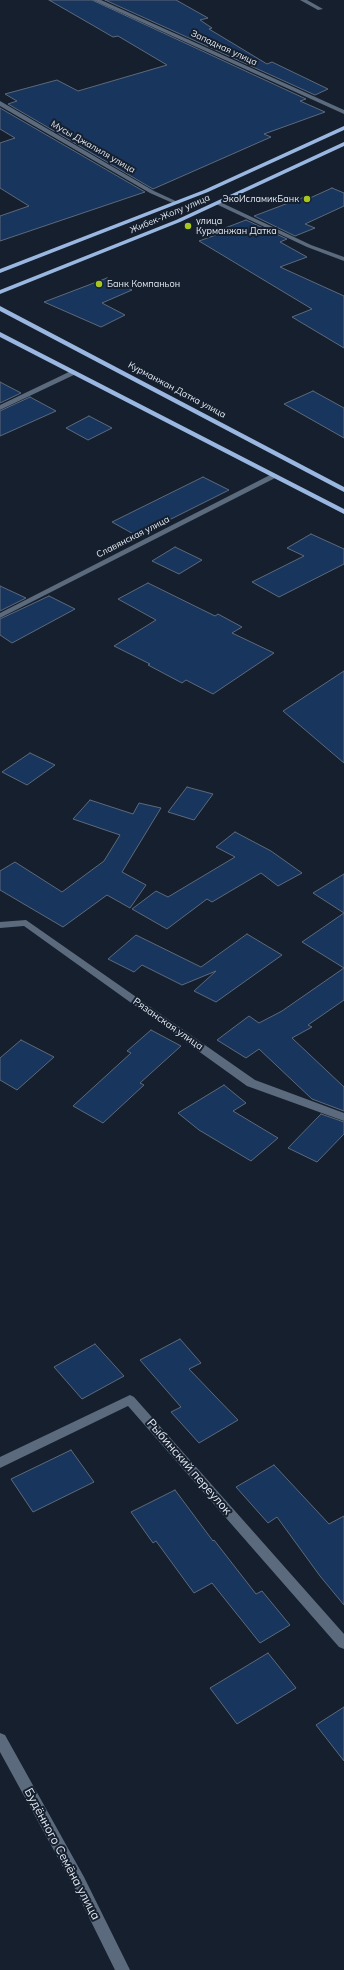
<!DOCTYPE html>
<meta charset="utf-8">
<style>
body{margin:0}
canvas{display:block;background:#151f2d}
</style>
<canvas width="344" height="1970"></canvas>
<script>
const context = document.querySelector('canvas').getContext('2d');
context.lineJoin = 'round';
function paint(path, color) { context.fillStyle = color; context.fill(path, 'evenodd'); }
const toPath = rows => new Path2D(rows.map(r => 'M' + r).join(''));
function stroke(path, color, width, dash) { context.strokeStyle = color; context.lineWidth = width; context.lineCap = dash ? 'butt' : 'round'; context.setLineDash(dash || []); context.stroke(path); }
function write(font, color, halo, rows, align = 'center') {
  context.font = font + ' Mulish,sans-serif'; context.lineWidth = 4; context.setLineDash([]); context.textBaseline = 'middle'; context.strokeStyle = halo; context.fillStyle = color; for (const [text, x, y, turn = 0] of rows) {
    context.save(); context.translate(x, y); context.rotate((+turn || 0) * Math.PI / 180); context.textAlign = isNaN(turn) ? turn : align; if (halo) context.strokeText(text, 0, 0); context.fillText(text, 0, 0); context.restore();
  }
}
const building = toPath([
 [49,0,92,0,306,99,300,101,325,112,264,134,271,137,153,189,8,104,17,101,5,94,57,80,78,91,167,65,118,36,113,37,49,0],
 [105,0,176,0,208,18,200,20,212,28,209,29,267,64,272,62,328,89,315,95,105,0],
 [0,108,145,192,0,241,0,216,29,206,0,188,0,143,15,138,0,129,0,108],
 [332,188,344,193,344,206,305,224,315,228,295,236,254,216,307,196,310,198,332,188],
 [246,220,287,239,280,242,307,257,280,267,344,296,344,348,292,317,312,309,199,241,216,235,212,233,246,220],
 [107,278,132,290,102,303,125,315,101,327,44,302,107,278],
 [0,382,21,393,0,403,0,382],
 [313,391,344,408,344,438,284,404,313,391],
 [30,397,56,411,0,436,0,411,30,397],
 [89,416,112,428,88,440,66,428,89,416],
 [203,477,229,490,137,536,112,522,203,477],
 [311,534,344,549,344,564,279,597,252,582,304,556,287,548,311,534],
 [175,547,202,560,179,574,152,561,175,547],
 [148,583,215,616,218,614,242,627,232,633,274,653,213,694,186,680,182,683,148,665,150,664,114,646,156,620,118,599,148,583],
 [0,586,26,598,0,611,0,586],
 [49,596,75,609,12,643,0,635,0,619,49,596],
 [344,671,344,763,283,711,344,671],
 [30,753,55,765,27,785,2,772,30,753],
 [187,787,213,794,194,820,168,812,187,787],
 [90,800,133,814,139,803,161,808,122,872,146,885,130,908,107,895,63,927,0,890,0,871,15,862,62,892,104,861,120,835,73,819,90,800],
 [235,832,271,851,302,873,278,886,261,873,212,902,207,899,167,929,132,909,156,891,168,897,235,857,216,847,235,832],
 [344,874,344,968,302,942,344,913,313,893,344,874],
 [247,934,282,955,216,1002,194,991,216,971,182,985,142,965,134,972,108,959,136,935,201,967,247,934],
 [344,968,344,1000,308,1025,312,1027,292,1038,344,1087,344,1111,312,1099,259,1049,246,1058,217,1040,249,1016,259,1023,282,1011,344,968],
 [151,1030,181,1046,140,1083,144,1085,103,1123,73,1106,131,1053,127,1051,151,1030],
 [21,1040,54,1057,17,1090,0,1080,0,1058,21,1040],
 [224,1085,246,1103,233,1111,278,1138,251,1161,199,1130,178,1113,224,1085],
 [321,1114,344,1122,344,1134,317,1162,288,1148,321,1114],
 [180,1339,201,1363,189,1369,238,1420,199,1443,171,1412,181,1407,140,1360,180,1339],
 [95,1344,124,1376,82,1399,54,1367,95,1344],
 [71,1450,94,1482,33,1512,11,1479,71,1450],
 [274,1465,329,1524,344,1516,344,1605,320,1576,277,1517,268,1523,236,1487,274,1465],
 [175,1490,213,1541,214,1540,256,1594,262,1591,290,1625,260,1643,212,1583,194,1593,156,1541,153,1543,131,1512,175,1490],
 [268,1653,296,1688,237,1724,210,1688,268,1653],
 [344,1707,344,1761,316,1725,344,1707]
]);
const minor = toPath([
 [93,0,101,0,344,110,344,114,93,0],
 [300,0,307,0,323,9,318,10,300,0],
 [0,101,154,191,180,203,175,204,150,193,0,106,0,101],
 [216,202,220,202,311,245,344,257,344,261,307,247,216,204,216,202],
 [71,371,78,373,0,410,0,405,71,371],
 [272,474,275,474,279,476,0,618,0,613,272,474],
 [26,920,255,1080,344,1113,344,1121,247,1086,24,926,0,928,0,922,26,920],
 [130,1395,134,1397,344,1634,344,1649,339,1647,128,1406,0,1468,0,1457,130,1395],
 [0,1733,5,1735,84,1877,130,1970,115,1970,74,1887,0,1752,0,1733]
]);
const major = toPath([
 [344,126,344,130,208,192,0,273,0,269,204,190,344,126],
 [344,142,344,146,180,222,0,294,0,290,176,220,344,142],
 [0,306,344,487,344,492,0,311,0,306],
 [0,332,344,509,344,514,0,337,0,332]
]);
const markers = [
 [307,199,4,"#a7c71e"],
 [188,226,4,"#a7c71e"],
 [99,284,4,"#a7c71e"]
];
const farStreetnames = [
 ["Западная улица",224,48,25],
 ["Мусы Джалиля улица",93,147,30],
 ["Жибек-Жолу улица",170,214,-23],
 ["Курманжан Датка улица",177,390,28],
 ["Славянская улица",133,537,-27]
];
const farPoinames = [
 ["ЭкоИсламикБанк",299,199,"right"],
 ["улица",196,221],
 ["Курманжан Датка",196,231],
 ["Банк Компаньон",107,284]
];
const streetNames = [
 ["Рязанская улица",168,1024,35]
];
const nearStreetnames = [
 ["Рыбинский переулок",189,1467,49],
 ["Будённого Семёна улица",62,1854,62]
];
paint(building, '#18355d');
stroke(building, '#5d697a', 1);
paint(minor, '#5c6a7e');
paint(major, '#9ab7e1');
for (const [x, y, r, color] of markers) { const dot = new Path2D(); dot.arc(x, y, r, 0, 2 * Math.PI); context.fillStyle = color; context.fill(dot); stroke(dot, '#151f2d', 1.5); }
write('9px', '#e2e9f3', '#151f2d', farStreetnames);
write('9px', '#e2e9f3', '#151f2d', farPoinames, 'left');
write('10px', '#e2e9f3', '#151f2d', streetNames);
write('12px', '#e2e9f3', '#151f2d', nearStreetnames);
</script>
